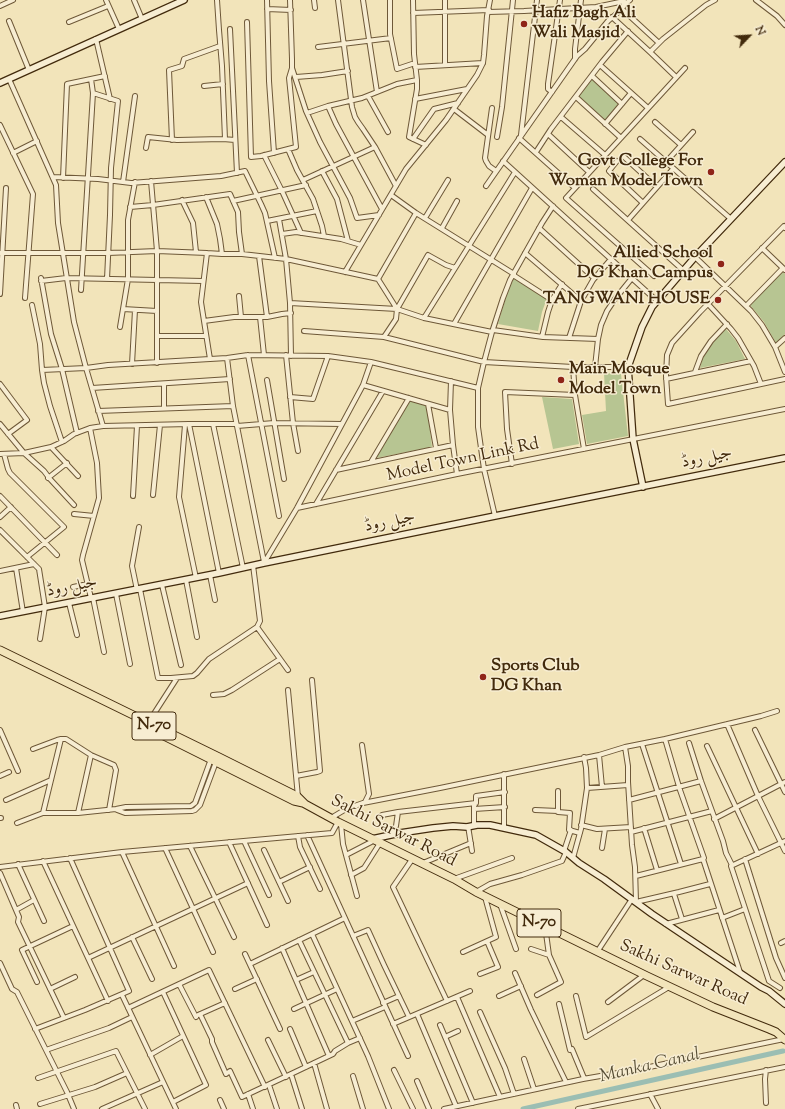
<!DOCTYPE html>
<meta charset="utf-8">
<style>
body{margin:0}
#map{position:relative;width:785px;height:1109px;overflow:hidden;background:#f2e4ba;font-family:"Sorts Mill Goudy",serif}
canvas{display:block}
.north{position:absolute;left:729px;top:16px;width:40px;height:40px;-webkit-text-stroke:3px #f7edd2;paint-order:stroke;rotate:65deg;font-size:11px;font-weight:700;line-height:16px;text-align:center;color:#422a0c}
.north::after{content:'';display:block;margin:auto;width:14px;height:18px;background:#422a0c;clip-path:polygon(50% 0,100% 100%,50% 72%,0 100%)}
</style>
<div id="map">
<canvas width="785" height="1109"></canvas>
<div class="north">N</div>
</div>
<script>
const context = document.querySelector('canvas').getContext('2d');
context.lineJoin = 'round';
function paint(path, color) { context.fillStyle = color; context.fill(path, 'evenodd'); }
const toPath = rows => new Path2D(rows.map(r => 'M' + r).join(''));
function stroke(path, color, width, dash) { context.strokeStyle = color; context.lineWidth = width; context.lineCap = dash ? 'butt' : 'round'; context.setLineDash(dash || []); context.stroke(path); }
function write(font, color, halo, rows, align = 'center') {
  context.font = font + ' "Sorts Mill Goudy",Amiri,serif'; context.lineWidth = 3; context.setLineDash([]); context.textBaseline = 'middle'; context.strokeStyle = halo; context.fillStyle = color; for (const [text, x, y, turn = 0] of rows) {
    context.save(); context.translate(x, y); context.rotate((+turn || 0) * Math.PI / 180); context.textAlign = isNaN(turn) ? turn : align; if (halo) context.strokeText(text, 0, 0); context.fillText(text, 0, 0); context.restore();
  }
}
const green = toPath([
 [592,79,620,104,605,121,578,97],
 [783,272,785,274,785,334,776,343,764,322,750,305],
 [513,278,547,298,542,312,538,331,498,324,509,287],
 [726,329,736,341,745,359,700,368,703,357,710,345],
 [604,373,621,374,628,436,587,444,582,415,606,411],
 [542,397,572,399,579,444,553,449],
 [410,401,427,404,432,447,376,458]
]);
const canal = toPath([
 [523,1109,783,1051]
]);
const street = toPath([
 [106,0,119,29],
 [134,0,142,19],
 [217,0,219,30,222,66,225,139],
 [267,0,269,81,274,153],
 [314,0,315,8],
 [338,0,352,107,355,117,358,122,363,129,375,147,396,186],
 [363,0,377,92],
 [390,0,390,34,397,69,415,63],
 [413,0,414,54,417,80,417,89,409,137,426,145],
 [445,0,445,65],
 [756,0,777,16,785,25],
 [624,5,630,0],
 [0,6,13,0],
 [267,9,291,10],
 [622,9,659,43],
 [488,12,524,11,596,7,624,1],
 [413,13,489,10],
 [612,17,650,52,676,77],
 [9,21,29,70],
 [69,22,108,6],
 [247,22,251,157,261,156,296,147,289,78,292,68,292,59,290,0],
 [230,29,237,173],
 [96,39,110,99],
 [318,47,391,38],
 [650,52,663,39,706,5,715,0],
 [575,59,575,49,581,0],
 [600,65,648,108],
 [415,67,483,63],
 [292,68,306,111,320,142,350,198,357,218,379,215],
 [592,76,622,104],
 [296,77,322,75,348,71],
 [9,79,56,185,58,223,74,322,86,368,103,426],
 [204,86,223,84],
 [552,92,548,89,548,84,560,0],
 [93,93,118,101,111,168,110,215,107,279],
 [368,96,388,132],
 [576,97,621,138],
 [415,99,467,89],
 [328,106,336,124,382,209],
 [492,108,485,158,486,161,489,166,496,171],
 [454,109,488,135],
 [307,113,328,106,362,98,397,84,417,80],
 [561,117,605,155],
 [655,122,681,145],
 [605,124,631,93],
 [0,125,33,194,25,298],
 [548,134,589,172],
 [521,135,537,0],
 [497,137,502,107,513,0],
 [519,138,575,188],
 [413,139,434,109,458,103],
 [640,139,731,219],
 [172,140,169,70,182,66,184,59,220,46],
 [146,148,148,137,177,140,223,139,235,140],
 [288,149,297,170,313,199,322,226,324,236],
 [536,152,551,129,602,62,628,31],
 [13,153,37,141],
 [264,155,282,191,301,233],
 [623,156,657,187],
 [503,161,657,301],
 [617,161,609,171,643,203],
 [666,162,693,132],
 [322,171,337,199,348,241],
 [53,177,98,179,131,183,221,176,245,171,261,204,265,213,275,258],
 [63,178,67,84,105,76],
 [303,180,375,147],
 [151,181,157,251,157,363],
 [123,182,135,96],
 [486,186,577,56,585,49,608,21,622,9,624,5,623,0],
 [593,189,684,271],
 [391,195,416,213,514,274],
 [206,197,217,224,220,239,222,254],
 [182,200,193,223,196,252],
 [233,201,306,185],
 [130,207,153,205,230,194,238,212,239,232,242,254],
 [425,218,448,180],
 [279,219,286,259,290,303,291,356],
 [628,220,673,169],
 [267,221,317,211],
 [442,228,457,201],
 [539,228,594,278],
 [785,228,784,226,700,312,672,343,667,355,666,376,668,404,785,379],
 [282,234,296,232,341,239,361,245],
 [762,248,785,270],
 [0,253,108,253,157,251,207,253,222,254,242,254,286,259,378,279,397,309,396,319,384,337,484,362,573,367,628,367],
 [207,253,201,302,210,359],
 [525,253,581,301],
 [259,256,267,317],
 [695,257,751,311,762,325,775,347,785,372],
 [345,272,406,169,446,120,477,75,483,63,484,55,487,16,490,0],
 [513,275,552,300],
 [654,276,566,198,685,68],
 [41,278,51,334,62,369,77,433],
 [378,279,416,213],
 [41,281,66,278,203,281],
 [81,290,93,93,91,79],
 [0,294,6,188],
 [239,296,241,317],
 [290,303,397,309,424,318,492,332],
 [708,304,731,329,738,338,754,366,761,384],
 [32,305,40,344,42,370,44,383,50,406,62,442],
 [746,306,783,268],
 [123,309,157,311],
 [397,309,428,255,446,265,455,268],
 [260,317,264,355],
 [424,318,515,172],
 [204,321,234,317,267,317,282,314,291,313],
 [454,324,532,188],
 [120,327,128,279,128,220,135,182],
 [493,330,543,337,598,339],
 [304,331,384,337],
 [157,336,206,336],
 [542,337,548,312,552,300,562,284],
 [569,338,581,301,593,280,611,259],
 [775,347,785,338],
 [248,355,279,516],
 [286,355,293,423,298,451],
 [227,358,233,406,264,562],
 [132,364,135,310],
 [573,367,575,395,584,449],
 [595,367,598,339,601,325,607,311,615,299,632,278],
 [42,370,86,368,108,365,227,358,248,355,328,356,371,362],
 [695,372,701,356,711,341,727,324],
 [666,379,751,361],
 [267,380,284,479],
 [451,381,450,410,453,445,457,474],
 [0,384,27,420,8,434],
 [164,384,164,408],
 [363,385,450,410],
 [92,388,230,379],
 [290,397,313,399,328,356],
 [428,404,436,448],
 [98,411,233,406],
 [0,424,24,453,44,471,50,479,74,505],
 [189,424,236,424],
 [213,424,243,568],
 [185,425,179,497,196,578],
 [237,426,274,423,342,424],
 [90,428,97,463,99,498,83,555,82,560,91,598],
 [51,447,78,476],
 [0,454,24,453,51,447,64,441,74,434,90,428,103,426,189,424,219,573],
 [4,454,8,469,10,473,64,527,27,557],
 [371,462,409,398],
 [512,464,507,429,505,392,575,395],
 [336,470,453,445],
 [48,478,67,463],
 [153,495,160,425],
 [0,496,57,555],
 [133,496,137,426],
 [316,504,383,391],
 [297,508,457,474,785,409],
 [74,514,94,516],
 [495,516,484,469,478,427,478,388,484,362,492,332,503,298,510,280,542,223,553,206],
 [0,517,11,507],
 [0,530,39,569,45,607,40,639],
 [264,563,297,508,363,385,371,362,478,388],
 [16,568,23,612],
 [0,571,34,564],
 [210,575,215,600],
 [186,580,197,637],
 [162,585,181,665],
 [73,587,88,584],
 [140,589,158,678,171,678,193,676,197,673,209,659,257,627,260,621,253,565],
 [137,590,132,566,139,527],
 [116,594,130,664],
 [93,598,104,652],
 [69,603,77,635],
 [257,627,288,670],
 [288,690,298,797],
 [213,695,224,694,232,690,280,659],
 [148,723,177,678],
 [727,724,758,796,785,851],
 [0,730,18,771],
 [755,730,785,792],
 [689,743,701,781,723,841,726,853,732,865],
 [642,744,681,864],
 [362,745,369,794,365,802],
 [707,746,758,854],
 [625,747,628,766,628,782,632,845,635,867,636,902,679,892,710,884],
 [33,749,57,740,61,739,66,739,91,755,114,765,116,770,109,810],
 [599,755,602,787],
 [0,776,9,772],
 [296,776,317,772,320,771,312,680],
 [587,788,628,785],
 [558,791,558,812,570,813,569,830,580,833],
 [6,800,51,780],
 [629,800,701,781],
 [474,809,505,807],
 [117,810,125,813,192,811,195,810,200,805,216,762],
 [535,810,558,811],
 [43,813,61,739],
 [78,813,91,755],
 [382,815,398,812,476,803],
 [0,818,1,818],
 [331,818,346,809,363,803,440,788,599,755,625,747,665,739,761,716,777,711],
 [714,819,785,782],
 [17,823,43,813,78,813,116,809,126,807,191,806,195,803,211,759],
 [341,824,343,844,357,896],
 [474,825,474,806,476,803,476,796,505,792],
 [581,825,597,829,631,827],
 [468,826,472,851],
 [504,828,504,774],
 [644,828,657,870],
 [631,832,712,811],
 [307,835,408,1056],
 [391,835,396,826,398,812],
 [298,836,300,847,320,889],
 [244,841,269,895],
 [229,842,267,925],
 [190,846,234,937],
 [165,848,213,952],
 [602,848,605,829],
 [264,850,288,901],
 [564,851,571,830],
 [122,852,174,966],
 [346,855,375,840],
 [413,858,393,887,447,1001],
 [573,858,581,829,587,788,586,768,584,757],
 [703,859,740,972],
 [745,859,776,958,785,978],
 [43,861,108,1001],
 [423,863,471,843],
 [18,864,44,921],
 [0,867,122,852,332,833,338,822],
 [0,873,19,917,18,922,64,1018],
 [351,875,364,868,380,843],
 [636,876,703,859,704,858,680,790,665,739],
 [454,879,512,858],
 [279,882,310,867],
 [476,892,490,884,522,875,562,861,566,852],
 [674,894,682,919],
 [500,904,516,949],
 [16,910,34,900],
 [722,918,745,909],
 [666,924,719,910],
 [312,934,368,1056,389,1109],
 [353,936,368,930,384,965,409,1017],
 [132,937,152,979],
 [299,940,348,1043],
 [781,943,785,941],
 [282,948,329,1056],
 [531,949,549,955],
 [463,952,496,937,485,897],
 [597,952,632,899],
 [245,954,280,1029],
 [88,958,248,883],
 [0,963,12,989,17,992,67,1092,74,1109],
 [250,964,345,918],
 [515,973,531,1010,566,1082],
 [480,974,498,967,487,941],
 [296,980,314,972],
 [37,982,22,950,73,926],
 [179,984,196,1017],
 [780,988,769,981,731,866,785,841],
 [50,989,75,977],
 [235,989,257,979],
 [163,992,206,1085,173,1102],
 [122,995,176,1109],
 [537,995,561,982,549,955,545,926],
 [499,996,521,986],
 [576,996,586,1037,669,987],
 [457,997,500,1097],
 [608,1002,644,975],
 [383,1003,399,996],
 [559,1004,570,1050,572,1049,584,1078],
 [128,1008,209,970,265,1087],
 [294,1009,337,989],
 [480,1012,505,1068,514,1094],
 [200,1014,212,1039,212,1042,226,1074,230,1071,242,1097,291,1074,333,1054,335,1051,348,1043,360,1038],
 [417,1014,456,1106],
 [198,1015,225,1003],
 [352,1021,385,1007],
 [393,1024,470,991],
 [440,1025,473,1103],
 [35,1029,85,1010,129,991,70,858],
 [290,1029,306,1067],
 [445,1037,458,1031],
 [268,1040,286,1077],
 [46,1050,109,1028,132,1017],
 [150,1055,183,1036],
 [524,1059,534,1089],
 [314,1063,327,1109],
 [394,1070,413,1109],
 [291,1074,302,1109],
 [353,1076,363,1109],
 [38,1078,116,1051,145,1109],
 [417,1081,429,1109],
 [269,1085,277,1109],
 [248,1094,253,1109],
 [650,1094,658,1109],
 [220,1100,224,1109],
 [766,1103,765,1079,766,1070],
 [40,1104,95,1087,127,1073],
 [16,1105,17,1109],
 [102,1109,163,1082],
 [444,1109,583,1079,635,1070,784,1039],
 [578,1109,785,1067]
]);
const secondary = toPath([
 [0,83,184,0],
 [643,487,633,439,628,367,642,327,652,307,695,257,785,162],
 [0,616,219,573,264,563,495,516,785,458],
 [372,839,400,833,433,828,453,826,467,827,477,825,490,825,536,835,566,852,579,863,604,879,652,914,761,987,769,991,785,1004]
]);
const highway = toPath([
 [0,650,219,757,297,796,305,804,338,822,454,879,476,892,647,976,713,1007,769,1029,776,1032,785,1040],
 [158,733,294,801,303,803]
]);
const markers = [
 [524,24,4,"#8f2418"],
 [711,172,4,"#8f2418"],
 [721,264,4,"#8f2418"],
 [718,300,4,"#8f2418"],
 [561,380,4,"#8f2418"],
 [483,677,4,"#8f2418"]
];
const shields = [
 [154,726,44],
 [539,923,44]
];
const shieldNames = [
 ["N-70",154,726],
 ["N-70",539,923]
];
const poiNames = [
 ["Hafiz Bagh Ali",532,14],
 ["Wali Masjid",532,34],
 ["Govt College For",703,162,"right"],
 ["Woman Model Town",703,182,"right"],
 ["Allied School",713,254,"right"],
 ["DG Khan Campus",713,274,"right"],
 ["TANGWANI HOUSE",710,300,"right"],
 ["Main Mosque",569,370],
 ["Model Town",569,390],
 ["Sports Club",491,667],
 ["DG Khan",491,687]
];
const streetNames = [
 ["جیل روڈ",707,459,-12],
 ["Model Town Link Rd",463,461,-12],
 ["جیل روڈ",390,523,-12],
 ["جیل روڈ",72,588,-11],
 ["Sakhi Sarwar Road",393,832,27],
 ["Sakhi Sarwar Road",683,974,24]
];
const waterNames = [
 ["Manka Canal",650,1067,-13]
];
paint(green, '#b7c592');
stroke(canal, '#9bbeb3', 5);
stroke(street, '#6e5838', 6);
stroke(secondary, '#422a0c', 8);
stroke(highway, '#422a0c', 9);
stroke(street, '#f7edd2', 4);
stroke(secondary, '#f7edd2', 5.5);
stroke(highway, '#f2e4ba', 7);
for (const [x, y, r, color] of markers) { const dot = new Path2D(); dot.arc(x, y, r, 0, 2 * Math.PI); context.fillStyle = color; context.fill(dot); stroke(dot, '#f7edd2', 1.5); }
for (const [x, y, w] of shields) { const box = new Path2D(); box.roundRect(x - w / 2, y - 14, w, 28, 3); context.fillStyle = '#f7edd2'; context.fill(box); stroke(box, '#422a0c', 1); }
write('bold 16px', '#422a0c', null, shieldNames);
write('bold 17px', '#422a0c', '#f7edd2', poiNames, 'left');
write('17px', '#422a0c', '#f7edd2', streetNames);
write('italic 18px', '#584f36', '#f7edd2', waterNames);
</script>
